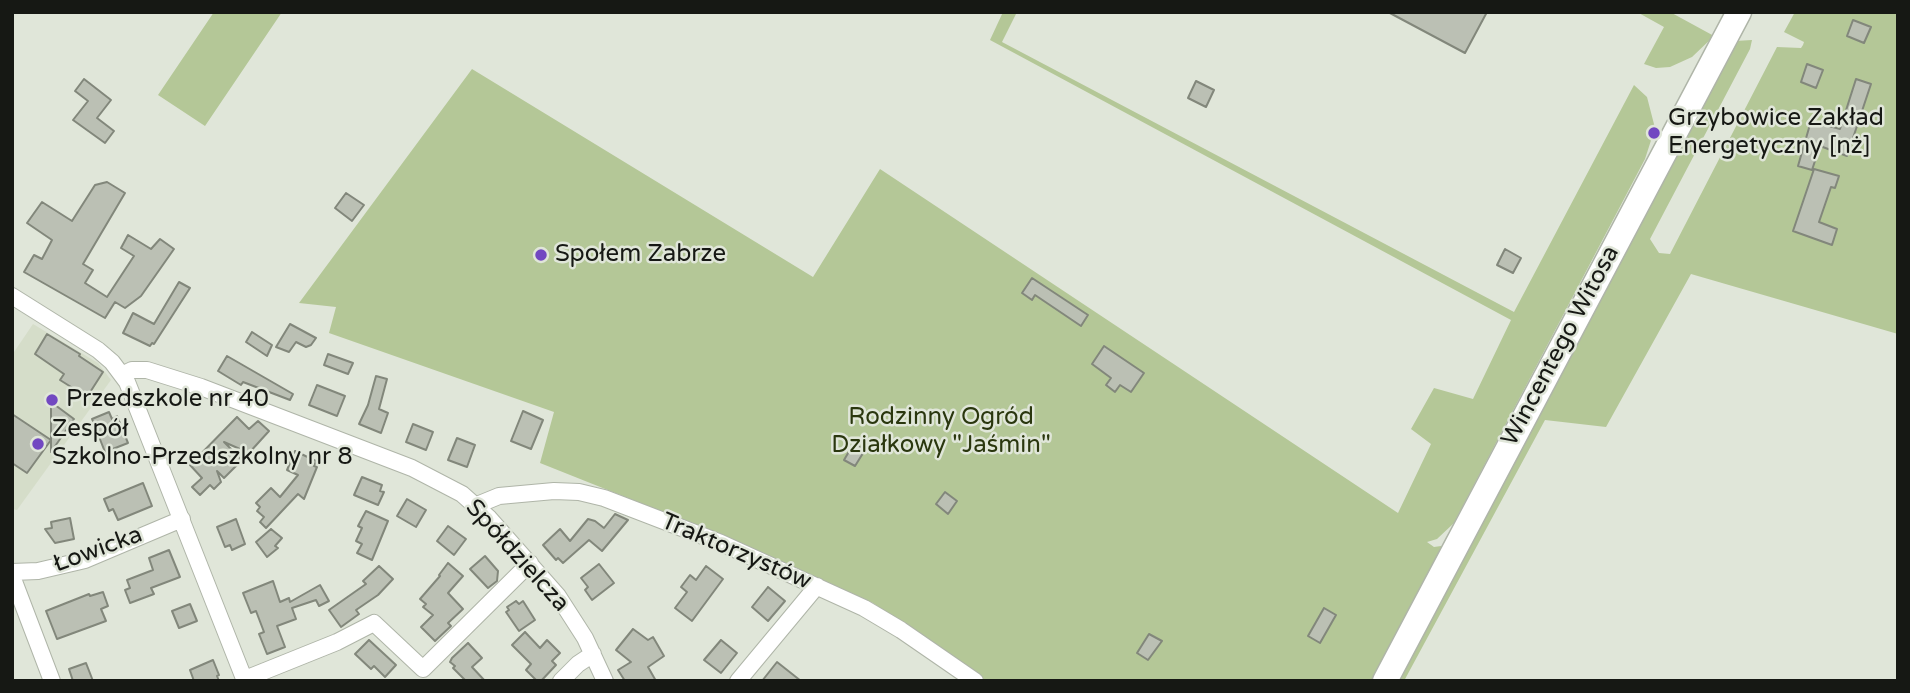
<!DOCTYPE html>
<meta charset="utf-8">
<style>
body{margin:0}
#map{position:relative;width:1910px;height:693px;overflow:hidden;background:#e0e6d9;font-family:"Varela Round",sans-serif}
canvas{display:block}
.frame{position:absolute;inset:0;border:14px solid #161814;pointer-events:none}
</style>
<div id="map">
<canvas width="1910" height="693"></canvas>
<div class="frame"></div>
</div>
<script>
const context = document.querySelector('canvas').getContext('2d');
context.lineJoin = 'round';
function paint(path, color) { context.fillStyle = color; context.fill(path, 'evenodd'); }
const toPath = rows => new Path2D(rows.map(r => 'M' + r).join(''));
function stroke(path, color, width, dash) { context.strokeStyle = color; context.lineWidth = width; context.lineCap = dash ? 'butt' : 'round'; context.setLineDash(dash || []); context.stroke(path); }
function write(font, color, halo, rows, align = 'center') {
  context.font = font + ' "Varela Round",sans-serif'; context.lineWidth = 5; context.setLineDash([]); context.textBaseline = 'middle'; context.strokeStyle = halo; context.fillStyle = color; for (const [text, x, y, turn = 0] of rows) {
    context.save(); context.translate(x, y); context.rotate((+turn || 0) * Math.PI / 180); context.textAlign = isNaN(turn) ? turn : align; if (halo) context.strokeText(text, 0, 0); context.fillText(text, 0, 0); context.restore();
  }
}
const built = toPath([
 [33,324,98,363,111,380,17,510,12,509,12,355]
]);
const green = toPath([
 [214,12,282,12,205,126,158,95],
 [1003,12,1017,12,1002,42,1514,312,1634,85,1647,97,1655,128,1645,159,1454,523,1437,539,1427,542,1434,547,1441,546,1446,548,1375,681,986,681,873,603,678,518,540,463,554,412,329,333,336,307,299,303,472,69,813,277,880,169,1398,513,1431,444,1411,429,1434,388,1473,399,1511,320,990,40],
 [1637,12,1670,12,1714,36,1692,57,1670,67,1656,68,1644,64,1664,27],
 [1795,12,1898,12,1898,334,1691,274,1606,427,1545,420,1404,681,1394,681,1735,41,1752,40,1750,49,1650,239,1659,253,1670,254,1777,47,1801,48,1803,45,1804,42,1784,32]
]);
const building = toPath([
 [1388,12,1487,12,1465,53,1388,12],
 [1853,20,1871,27,1864,43,1847,36,1853,20],
 [1807,64,1823,70,1816,88,1801,82,1807,64],
 [84,79,111,100,97,118,114,131,105,143,73,120,88,101,75,91,84,79],
 [1856,79,1871,84,1847,156,1820,146,1812,170,1798,166,1811,121,1840,129,1856,79],
 [1196,81,1214,90,1206,107,1188,98,1196,81],
 [1814,169,1839,176,1835,188,1831,187,1819,222,1837,229,1832,245,1793,231,1814,169],
 [107,182,125,193,83,264,93,270,85,283,107,297,134,256,121,248,128,235,151,249,160,239,174,249,141,296,125,308,115,302,105,318,24,272,34,255,42,259,52,240,27,223,42,202,72,221,95,185,107,182],
 [346,193,364,205,352,221,335,208,346,193],
 [1505,249,1521,258,1513,273,1497,265,1505,249],
 [1032,278,1088,315,1081,326,1035,295,1032,300,1022,293,1032,278],
 [179,282,190,288,154,344,152,343,150,346,123,333,133,313,154,324,179,282],
 [290,324,316,338,311,345,306,347,296,342,289,352,276,347,290,324],
 [252,332,272,345,267,356,246,342,252,332],
 [47,334,80,354,79,356,103,372,87,397,60,380,64,374,35,354,47,334],
 [1104,346,1144,373,1131,392,1120,385,1115,392,1106,385,1111,378,1092,364,1104,346],
 [328,354,353,363,348,374,324,365,328,354],
 [227,356,293,394,290,400,243,382,241,385,218,371,227,356],
 [376,376,387,379,379,409,388,413,381,433,359,424,368,405,376,376],
 [317,385,345,396,337,416,309,405,317,385],
 [51,402,74,419,51,452,51,440,27,473,12,463,12,414,51,440,51,402],
 [523,411,543,420,531,449,511,441,523,411],
 [109,412,112,419,117,416,128,443,105,452,92,419,109,412],
 [237,417,249,429,258,421,269,431,249,453,224,442,242,460,224,478,217,471,221,482,214,489,210,485,200,495,192,487,202,478,190,465,237,417],
 [413,424,433,432,426,450,406,442,413,424],
 [457,438,475,445,467,467,448,460,457,438],
 [854,443,865,450,855,466,844,460,854,443],
 [295,451,316,461,314,466,317,467,304,499,298,494,266,528,260,522,264,517,257,511,260,507,256,503,271,488,280,497,298,475,287,470,295,451],
 [362,477,382,485,380,491,384,492,378,505,354,495,362,477],
 [143,483,152,506,118,520,113,509,109,511,104,499,143,483],
 [945,492,957,501,948,514,936,504,945,492],
 [407,499,426,510,416,527,397,516,407,499],
 [366,511,388,521,372,560,357,553,362,544,356,541,362,528,358,526,366,511],
 [615,514,628,520,602,551,589,540,563,563,558,558,556,560,543,545,560,529,570,541,588,519,595,521,604,528,615,514],
 [70,518,74,539,55,543,45,529,52,528,51,522,70,518],
 [236,519,245,544,232,550,230,545,225,547,217,527,236,519],
 [448,526,466,539,454,555,437,541,448,526],
 [271,529,282,538,275,546,278,548,267,557,256,542,271,529],
 [169,550,180,577,151,588,154,594,130,603,125,590,130,588,127,580,153,570,149,558,169,550],
 [485,556,498,571,497,581,488,588,470,569,485,556],
 [448,563,463,576,448,593,463,609,448,623,451,626,435,641,421,627,433,615,423,607,426,604,420,599,440,576,439,575,448,563],
 [599,564,614,583,592,600,585,590,588,587,581,578,599,564],
 [379,566,393,579,378,595,356,610,359,614,341,627,329,610,366,584,363,581,379,566],
 [706,566,723,579,692,621,675,608,687,592,681,587,690,575,696,580,706,566],
 [273,581,280,602,289,598,290,602,320,585,329,601,319,606,316,600,292,608,296,619,277,626,285,647,267,654,259,634,264,632,256,611,251,613,243,593,273,581],
 [768,587,785,601,768,621,752,607,768,587],
 [103,592,108,606,101,609,106,621,57,639,46,611,89,594,90,596,103,592],
 [516,601,519,604,523,601,535,620,519,631,506,612,509,610,507,607,516,601],
 [190,604,197,621,179,628,172,611,190,604],
 [1324,608,1336,615,1320,643,1308,636,1324,608],
 [633,629,648,640,653,637,664,656,648,667,656,681,625,681,618,670,631,662,616,650,633,629],
 [525,632,540,648,547,640,560,653,552,661,556,665,541,681,537,681,526,670,531,664,512,645,525,632],
 [1149,634,1162,641,1148,660,1137,653,1149,634],
 [369,640,396,665,385,677,374,666,371,669,355,654,369,640],
 [721,640,737,653,721,673,704,660,721,640],
 [468,643,482,658,472,667,485,681,466,681,453,668,455,666,450,662,452,658,468,643],
 [213,660,219,675,217,676,219,681,194,681,190,670,213,660],
 [777,662,801,681,762,681,777,662],
 [86,663,93,681,73,681,69,669,86,663]
]);
const street = toPath([
 [12,296,98,350,112,362,127,382,245,681],
 [122,375,132,370,147,370,201,387,412,468,462,494,489,518,558,596,585,638,605,681],
 [477,505,499,496,554,491,579,492,604,498,721,543,864,608,901,630,975,681],
 [12,572,38,571,85,560,182,519],
 [12,576,52,681],
 [245,679,337,642,374,623,423,669,530,563],
 [561,681,578,664,593,654],
 [738,681,817,586]
]);
const primary = toPath([
 [1385,681,1739,12]
]);
const markers = [
 [1654,133,7,"#7248c1"],
 [541,255,7,"#7248c1"],
 [52,400,7,"#7248c1"],
 [38,444,7,"#7248c1"]
];
const poiNames = [
 ["Grzybowice Zakład",1668,119],
 ["Energetyczny [nż]",1668,147],
 ["Społem Zabrze",555,255],
 ["Przedszkole nr 40",66,400],
 ["Zespół",52,430],
 ["Szkolno-Przedszkolny nr 8",52,458]
];
const streetNames = [
 ["Wincentego Witosa",1561,346,-62],
 ["Łowicka",98,550,-20],
 ["Traktorzystów",736,552,23],
 ["Spółdzielcza",517,556,48]
];
const parkNames = [
 ["Rodzinny Ogród",941,418],
 ["Działkowy \"Jaśmin\"",941,446]
];
paint(built, '#d5ddc9');
paint(green, '#b4c797');
paint(building, '#bbc0b4');
stroke(building, '#82877b', 2);
stroke(street, '#afb5a8', 18);
stroke(primary, '#afb5a8', 27);
stroke(street, '#fff', 16);
stroke(primary, '#fff', 24);
for (const [x, y, r, color] of markers) { const dot = new Path2D(); dot.arc(x, y, r, 0, 2 * Math.PI); context.fillStyle = color; context.fill(dot); stroke(dot, '#e0e6d9', 2.5); }
write('24px', '#161814', '#e0e6d9', poiNames, 'left');
write('24px', '#161814', '#e0e6d9', streetNames);
write('24px', '#2a370e', '#e0e6d9', parkNames);
</script>
